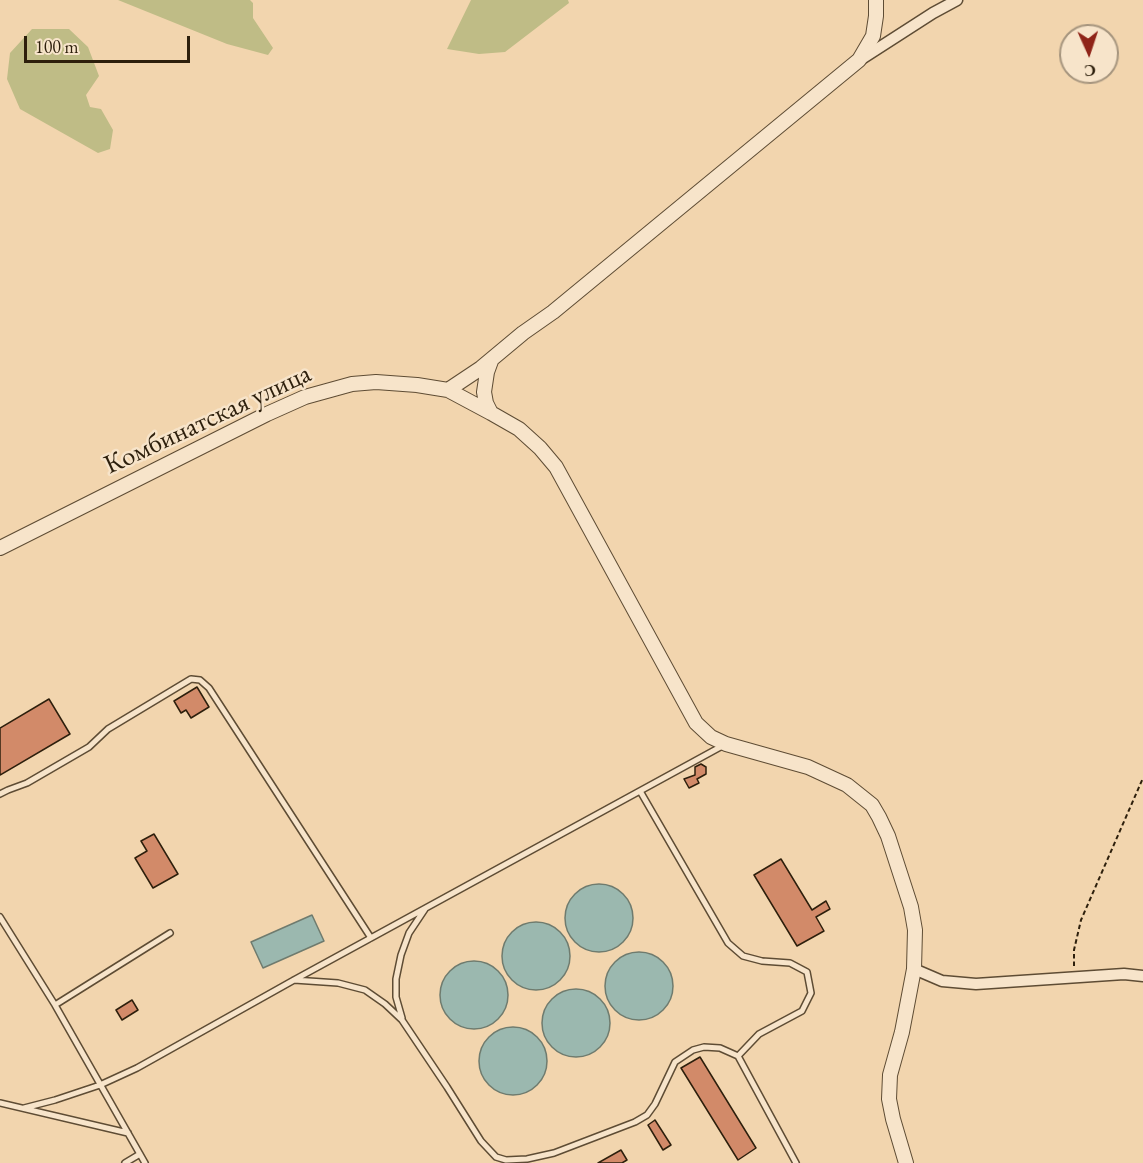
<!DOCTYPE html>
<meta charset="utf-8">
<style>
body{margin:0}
#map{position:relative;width:1143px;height:1163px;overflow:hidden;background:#f2d5ae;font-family:"EB Garamond",serif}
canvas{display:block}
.north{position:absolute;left:1059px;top:24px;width:60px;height:60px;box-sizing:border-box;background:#f7e4ca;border:2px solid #a6957e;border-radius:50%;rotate:177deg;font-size:16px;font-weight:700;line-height:24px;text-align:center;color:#2d1f0c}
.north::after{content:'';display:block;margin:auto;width:21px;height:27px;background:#8f2418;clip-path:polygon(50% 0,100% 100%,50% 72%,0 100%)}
.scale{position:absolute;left:24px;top:36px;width:166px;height:27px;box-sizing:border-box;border:3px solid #2d1f0c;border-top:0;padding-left:8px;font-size:18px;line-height:21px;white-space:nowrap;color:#2d1f0c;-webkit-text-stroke:4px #f7e4ca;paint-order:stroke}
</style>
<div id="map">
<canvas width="1143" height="1163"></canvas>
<div class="north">С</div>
<div class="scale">100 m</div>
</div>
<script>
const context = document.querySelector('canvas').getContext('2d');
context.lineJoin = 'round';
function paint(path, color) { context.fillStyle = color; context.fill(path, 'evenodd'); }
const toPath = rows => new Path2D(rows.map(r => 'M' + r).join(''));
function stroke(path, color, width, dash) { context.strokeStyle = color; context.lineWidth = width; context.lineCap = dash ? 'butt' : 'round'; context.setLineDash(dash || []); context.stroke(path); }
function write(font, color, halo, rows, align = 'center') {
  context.font = font + ' "EB Garamond",serif'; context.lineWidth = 5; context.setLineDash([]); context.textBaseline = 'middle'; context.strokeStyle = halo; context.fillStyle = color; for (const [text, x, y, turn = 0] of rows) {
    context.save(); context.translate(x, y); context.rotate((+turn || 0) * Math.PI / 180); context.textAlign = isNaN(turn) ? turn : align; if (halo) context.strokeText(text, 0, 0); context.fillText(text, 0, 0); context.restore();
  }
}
const green = toPath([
 [118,0,250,0,253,3,253,18,273,48,268,55,227,44],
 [471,0,568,0,569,3,505,52,479,54,447,49],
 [32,29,69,29,88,47,99,76,86,95,90,107,101,109,113,130,110,149,98,153,20,109,7,79,10,53]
]);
const water = toPath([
 '565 918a34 34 0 1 1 68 0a34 34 0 1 1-68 0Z',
 [312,915,324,941,263,968,251,942,312,915],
 '502 956a34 34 0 1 1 68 0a34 34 0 1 1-68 0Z',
 '605 986a34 34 0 1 1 68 0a34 34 0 1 1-68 0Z',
 '440 995a34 34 0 1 1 68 0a34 34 0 1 1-68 0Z',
 '542 1023a34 34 0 1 1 68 0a34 34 0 1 1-68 0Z',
 '479 1061a34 34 0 1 1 68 0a34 34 0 1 1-68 0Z'
]);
const building = toPath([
 [197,687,209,707,191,718,186,710,181,713,174,701,197,687],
 [49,699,70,734,0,775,0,728,49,699],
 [701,764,706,767,706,774,697,779,699,783,689,788,684,779,695,775,695,767,701,764],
 [154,834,178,874,153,888,135,858,147,851,141,841,154,834],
 [781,859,812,910,826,901,830,909,816,917,824,931,797,946,754,875,781,859],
 [132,1000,138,1010,122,1020,116,1010,132,1000],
 [700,1057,756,1148,738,1160,681,1068,700,1057],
 [655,1120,671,1145,663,1150,648,1125,655,1120],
 [621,1150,627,1160,622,1163,598,1163,621,1150]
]);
const path = toPath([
 [1074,966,1074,950,1081,920,1143,778]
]);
const service = toPath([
 [0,794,8,790,27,783,89,747,108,729,191,679,200,680,209,688,371,938],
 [0,917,55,1005,145,1163],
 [294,980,338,983,365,990,385,1004,402,1020,447,1087,481,1141,496,1157,506,1160,527,1159,554,1153,635,1122,647,1115,655,1104,675,1062,693,1050,704,1047,720,1048,738,1056,759,1034,802,1011,811,993,807,972,790,963,762,961,743,956,728,943,640,791],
 [55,1005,170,933],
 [402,1018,396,997,396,979,401,955,409,933,425,909],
 [738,1056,796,1163],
 [0,1103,128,1133],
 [24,1108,55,1100,100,1085,137,1068,294,980,724,745],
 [125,1163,140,1154]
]);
const minor = toPath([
 [860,60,933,13,957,0],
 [914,969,942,981,976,984,1124,974,1143,976]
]);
const tertiary = toPath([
 [491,361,487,372,484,392,486,403,491,413],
 [448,390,481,368,523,333,553,312,859,60,873,36,876,16,876,0],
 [0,548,267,414,305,397,352,384,376,382,417,385,448,390,491,413,519,429,540,448,556,467,696,723,711,737,726,744,808,767,847,785,872,805,879,817,888,836,911,907,915,930,914,969,902,1032,890,1075,889,1099,893,1119,906,1163]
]);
const streetNames = [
 ["Комбинатская улица",208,420,-25]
];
paint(green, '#bfbc86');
paint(water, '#9bb8af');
stroke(water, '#6f7b6e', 1.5);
paint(building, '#d28a69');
stroke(building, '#2d1f0c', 1.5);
stroke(service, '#5e4c34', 8);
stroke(minor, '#5e4c34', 13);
stroke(tertiary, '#5e4c34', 16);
stroke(path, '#2d1f0c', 2, [4.5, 3]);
stroke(service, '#f7e4ca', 5);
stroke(minor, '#f7e4ca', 10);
stroke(tertiary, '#f7e4ca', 14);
write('27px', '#2d1f0c', '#f7e4ca', streetNames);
</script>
